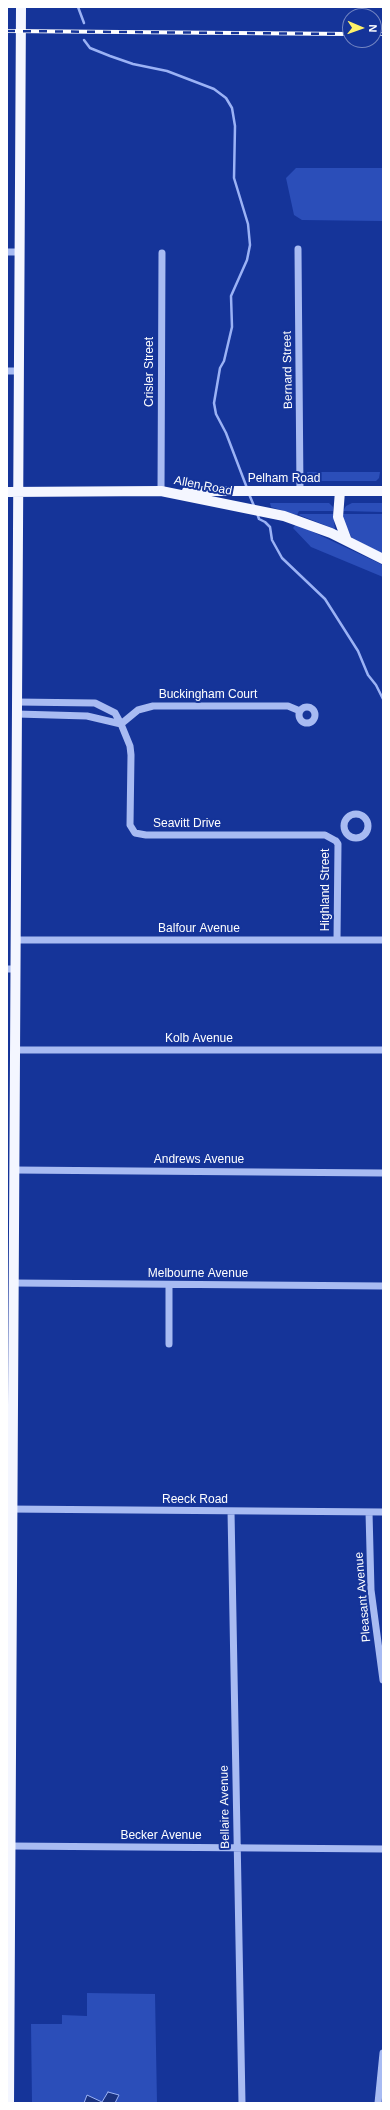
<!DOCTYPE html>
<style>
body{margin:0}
#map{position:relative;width:390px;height:2110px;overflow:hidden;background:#153499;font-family:Arial,sans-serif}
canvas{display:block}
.frame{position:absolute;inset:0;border:8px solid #fff;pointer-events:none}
.north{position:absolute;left:342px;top:8px;width:40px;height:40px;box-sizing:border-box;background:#153499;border:1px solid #7385c2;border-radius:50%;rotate:92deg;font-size:11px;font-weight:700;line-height:16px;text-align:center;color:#fff}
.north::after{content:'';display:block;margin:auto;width:14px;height:18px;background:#fff26a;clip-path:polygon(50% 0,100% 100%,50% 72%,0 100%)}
</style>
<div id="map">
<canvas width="390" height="2110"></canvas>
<div class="frame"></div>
<div class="north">N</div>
</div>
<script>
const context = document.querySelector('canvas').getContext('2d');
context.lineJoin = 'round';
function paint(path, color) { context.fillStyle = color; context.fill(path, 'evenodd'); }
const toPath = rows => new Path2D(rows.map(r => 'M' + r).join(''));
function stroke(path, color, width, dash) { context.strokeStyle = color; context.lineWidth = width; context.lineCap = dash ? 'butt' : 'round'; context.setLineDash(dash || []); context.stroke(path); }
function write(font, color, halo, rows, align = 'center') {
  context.font = font + ' Arial,sans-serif'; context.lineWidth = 4; context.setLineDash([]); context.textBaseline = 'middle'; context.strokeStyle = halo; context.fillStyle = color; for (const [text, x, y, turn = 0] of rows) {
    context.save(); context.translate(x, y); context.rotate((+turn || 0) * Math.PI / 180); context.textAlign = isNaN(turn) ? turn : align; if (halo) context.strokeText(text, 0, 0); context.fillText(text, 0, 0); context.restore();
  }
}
const green = toPath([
 [296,168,383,168,383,221,302,220,294,215,286,178],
 [307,472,380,472,379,478,376,481,313,481,308,476],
 [270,503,329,503,333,507,333,511,299,511,297,515,271,507],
 [352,503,383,503,383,512,343,511,346,506],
 [300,514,333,514,335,529,299,515],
 [343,514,383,514,383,554,352,538,343,521],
 [296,524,383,565,383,577,311,547,293,528],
 [87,1993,155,1994,157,2103,32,2103,31,2024,62,2024,62,2015,87,2016]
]);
const water = toPath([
 [108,2092,119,2095,115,2103,84,2103,87,2095,102,2102,108,2092]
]);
const stream = toPath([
 [78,7,84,23],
 [84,40,90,48,110,56,133,64,167,71,214,89,226,98,232,108,235,126,234,178,248,224,250,245,247,260,231,296,232,327,224,361,220,368,214,403,216,414,226,433,247,488],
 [249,494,254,506],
 [257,513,259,519,265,522,270,527,272,540,282,558,325,599,358,651,368,675,376,685,383,699]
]);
const minor = toPath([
 [298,249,300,492],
 [7,252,19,252],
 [7,371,18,371],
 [161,491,162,253],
 '299 715a8 8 0 1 1 16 0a8 8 0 1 1-16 0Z',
 [300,711,288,706,153,706,138,710,121,724,130,746,131,755,130,825,135,833,146,835,325,835,336,841],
 [17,714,87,716,121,724,115,713,95,703,17,702],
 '344 826a12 12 0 1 1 24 0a12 12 0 1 1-24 0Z',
 [336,841,338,844,337,940],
 [16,940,383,940],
 [7,969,15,969],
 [15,1050,383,1050],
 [14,1170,383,1173],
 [14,1283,383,1286],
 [169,1285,169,1344],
 [7,1509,383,1512],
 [231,1511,242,2103],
 [369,1512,371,1590,383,1680],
 [10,1846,383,1849],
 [378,2103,383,2053]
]);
const major = toPath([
 [187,491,383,491],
 [340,491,338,517,347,541],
 [7,492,161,491,284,516,331,533,383,559],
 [9,2103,21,7]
]);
const rail = toPath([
 [7,31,350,34],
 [374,34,383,34]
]);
const streetNames = [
 ["Bernard Street",288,370,-91],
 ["Crisler Street",150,372,-90],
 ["Pelham Road",284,479],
 ["Allen Road",203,486,11],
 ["Buckingham Court",208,695],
 ["Seavitt Drive",187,824],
 ["Highland Street",326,890,-90],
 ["Balfour Avenue",199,929],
 ["Kolb Avenue",199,1039],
 ["Andrews Avenue",199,1160],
 ["Melbourne Avenue",198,1274],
 ["Reeck Road",195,1500],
 ["Pleasant Avenue",363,1597,-95],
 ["Bellaire Avenue",225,1807,-91],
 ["Becker Avenue",161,1836]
];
paint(green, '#2b4eb9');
paint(water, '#1a3280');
stroke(water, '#9bb2f5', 1);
stroke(stream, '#9bb2f5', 2.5);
stroke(minor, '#a8bbf2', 7);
stroke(major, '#f4f6ff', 10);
stroke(rail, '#fff', 4);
stroke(rail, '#153499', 2.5, [8]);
write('12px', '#fff', '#153499', streetNames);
</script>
